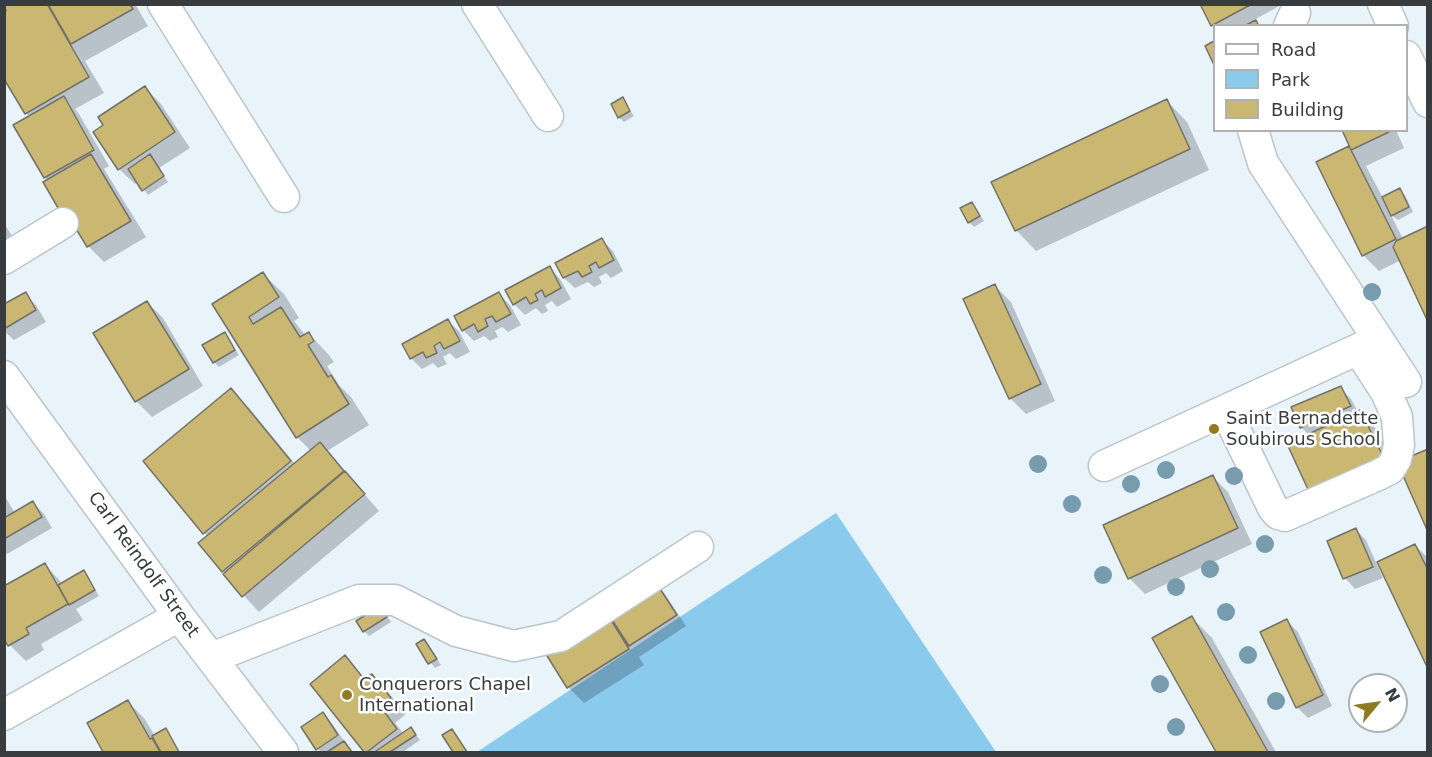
<!DOCTYPE html>
<style>
body{margin:0}
#map{position:relative;width:1432px;height:757px;overflow:hidden;background:#e8f3fa;font-family:"DejaVu Sans",sans-serif}
canvas{display:block}
.frame{position:absolute;inset:0;border:6px solid #383c3f;pointer-events:none}
.legend{position:absolute;left:1213px;top:24px;width:195px;height:108px;box-sizing:border-box;background:#fff;border:2px solid #afb1b2;margin:0;padding:8px 10px;list-style:none;font-size:18px;color:#383c3f}
.legend li{display:flex;align-items:center;gap:12px;height:30px}
.legend b{width:30px;border:2px solid #afb1b2}
.north{position:absolute;left:1348px;top:673px;width:60px;height:60px;box-sizing:border-box;background:#fff;border:2px solid #afb1b2;border-radius:50%;rotate:61deg;font-size:16px;font-weight:700;line-height:24px;text-align:center;color:#383c3f}
.north::after{content:'';display:block;margin:auto;width:21px;height:27px;background:#907b21;clip-path:polygon(50% 0,100% 100%,50% 72%,0 100%)}
</style>
<div id="map">
<canvas width="1432" height="757"></canvas>
<div class="frame"></div>
<ul class="legend">
<li><b style="height:8px;background:#fff"></b>Road</li>
<li><b style="height:16px;background:#8acaed"></b>Park</li>
<li><b style="height:16px;background:#c9b772"></b>Building</li>
</ul>
<div class="north">N</div>
</div>
<script>
const context = document.querySelector('canvas').getContext('2d');
context.lineJoin = 'round';
function paint(path, color) { context.fillStyle = color; context.fill(path, 'evenodd'); }
const toPath = rows => new Path2D(rows.map(r => 'M' + r).join(''));
function stroke(path, color, width, dash) { context.strokeStyle = color; context.lineWidth = width; context.lineCap = dash ? 'butt' : 'round'; context.setLineDash(dash || []); context.stroke(path); }
function write(font, color, halo, rows, align = 'center') {
  context.font = font + ' "DejaVu Sans",sans-serif'; context.lineWidth = 5; context.setLineDash([]); context.textBaseline = 'middle'; context.strokeStyle = halo; context.fillStyle = color; for (const [text, x, y, turn = 0] of rows) {
    context.save(); context.translate(x, y); context.rotate((+turn || 0) * Math.PI / 180); context.textAlign = isNaN(turn) ? turn : align; if (halo) context.strokeText(text, 0, 0); context.fillText(text, 0, 0); context.restore();
  }
}
const green = toPath([
 [836,513,996,752,477,752]
]);
const shadow = toPath([
 [5,4,135,4,148,26,85,61,104,93,75,109,79,114,109,166,104,169,146,237,104,262,88,246,45,177,30,117,26,113,8,12],
 [1202,4,1283,4,1254,20,1260,26,1214,26,1214,27],
 [145,88,161,104,190,148,159,168,168,182,148,195,138,182,135,184,119,169],
 [622,99,634,116,624,122,619,117],
 [1167,101,1187,122,1209,170,1036,251,1016,230],
 [1344,130,1396,130,1404,148,1366,166,1383,198,1399,190,1405,195,1413,212,1398,220,1391,215,1403,239,1401,260,1379,271,1363,255,1318,163,1351,146],
 [972,204,984,221,974,227,969,222],
 [4,223,12,236,4,241],
 [602,240,613,251,623,271,611,278,606,273,599,277,602,283,594,287,588,282,575,288,564,278,557,264],
 [550,268,560,279,571,299,557,307,552,301,545,305,548,311,542,314,536,308,525,315,514,304],
 [263,274,284,294,299,318,294,321,306,336,309,334,329,355,334,362,327,366,339,385,351,397,369,425,327,451,379,511,259,612,244,596,200,543,208,536,204,533,231,390,251,410,295,464,311,451,297,437,214,305],
 [995,286,1011,302,1055,401,1026,414,1010,398],
 [25,294,36,305,46,322,14,340,4,331,4,306],
 [499,294,510,305,521,325,508,332,502,327,495,331,498,337,490,341,484,336,474,341,463,330,456,316],
 [147,302,163,318,203,386,152,417,136,401],
 [448,321,459,331,470,352,456,359,450,353,443,357,447,364,438,368,433,363,422,369,411,358],
 [225,334,239,355,219,367,214,362],
 [1340,388,1351,399,1358,412,1375,428,1390,458,1386,460,1370,429,1367,429,1384,461,1400,478,1329,513,1313,497,1309,435,1301,427],
 [1212,476,1228,492,1252,544,1145,594,1129,578],
 [4,495,15,513,33,503,44,514,52,528,7,554,4,551],
 [1356,530,1366,540,1383,578,1355,589,1345,578],
 [1415,545,1428,558,1428,666],
 [45,565,63,584,84,572,99,596,76,609,83,620,41,644,44,650,26,661,10,645],
 [654,583,665,594,686,626,639,657,644,665,584,703,568,687,605,614,612,621],
 [385,613,391,622,369,636,364,631],
 [1192,618,1212,638,1276,752,1217,752,1154,639],
 [1287,621,1298,632,1332,706,1308,718,1297,707,1262,632],
 [424,641,441,665,435,668,418,645],
 [345,657,366,680,372,676,388,692,406,714,395,723,404,734,411,729,420,740,403,752,366,752,312,684],
 [128,702,144,718,155,736,166,730,180,752,105,752,89,723],
 [323,714,333,725,352,752,321,752,318,749,303,727]
]);
const building = toPath([
 [4,4,47,4,89,77,25,114,4,79,4,12,6,11,4,4],
 [48,4,130,4,133,9,71,44,48,4],
 [1200,4,1252,4,1211,26,1200,4],
 [1256,20,1259,26,1244,26,1256,20],
 [1214,41,1214,65,1205,46,1214,41],
 [145,86,175,132,118,170,93,132,103,125,98,117,145,86],
 [64,96,94,150,44,178,13,125,64,96],
 [623,97,630,111,618,118,611,104,623,97],
 [1167,99,1190,149,1015,231,991,182,1167,99],
 [1342,130,1388,130,1389,132,1351,150,1342,130],
 [1349,146,1396,239,1362,256,1316,162,1349,146],
 [91,154,131,221,87,247,69,217,65,220,43,182,91,154],
 [150,154,164,176,142,191,128,169,150,154],
 [1400,188,1409,207,1391,216,1382,197,1400,188],
 [972,202,980,216,968,223,960,208,972,202],
 [1428,226,1428,322,1393,247,1396,241,1428,226],
 [602,238,614,260,599,268,596,262,589,266,592,272,582,277,578,271,563,278,555,263,602,238],
 [550,266,561,288,545,297,542,290,535,294,538,300,530,304,526,297,513,305,505,290,550,266],
 [263,272,279,297,249,317,253,324,281,307,300,337,309,332,314,341,308,345,328,377,331,375,349,404,296,438,212,304,263,272],
 [995,284,1041,384,1009,399,963,299,995,284],
 [26,292,36,310,4,329,4,304,26,292],
 [499,292,511,314,496,322,492,316,485,319,488,326,478,332,474,324,462,331,454,316,499,292],
 [147,301,189,369,135,402,93,333,147,301],
 [448,319,460,341,444,349,440,342,434,346,437,353,426,358,423,352,410,359,402,344,448,319],
 [225,332,235,350,213,363,202,345,225,332],
 [1341,386,1351,406,1300,428,1291,407,1341,386],
 [231,388,291,461,203,534,143,461,231,388],
 [1360,410,1386,462,1312,498,1287,444,1360,410],
 [320,442,344,471,222,572,198,543,320,442],
 [1428,449,1428,532,1397,462,1428,449],
 [345,471,365,494,242,597,223,574,345,471],
 [1213,475,1238,528,1128,579,1103,525,1213,475],
 [33,501,42,517,4,539,4,518,33,501],
 [1356,528,1373,567,1343,579,1327,541,1356,528],
 [1415,544,1428,570,1428,669,1377,562,1415,544],
 [45,563,68,604,26,628,29,634,8,646,4,639,4,586,45,563],
 [84,570,95,590,69,605,58,585,84,570],
 [655,581,677,615,629,646,607,612,655,581],
 [380,606,387,617,363,632,356,621,380,606],
 [606,612,629,649,567,688,544,651,606,612],
 [1192,616,1268,752,1216,752,1152,638,1192,616],
 [1287,619,1323,695,1296,708,1260,632,1287,619],
 [424,639,437,659,428,664,416,644,424,639],
 [345,655,364,679,372,674,391,698,380,706,397,729,367,752,364,752,310,684,345,655],
 [128,700,150,739,152,738,160,752,103,752,87,723,128,700],
 [323,712,338,735,316,750,301,727,323,712],
 [411,727,416,735,390,752,377,752,376,751,411,727],
 [166,728,179,752,161,752,152,736,166,728],
 [452,729,467,752,453,752,442,735,452,729],
 [344,741,352,752,327,752,344,741]
]);
const minor = toPath([
 [163,4,284,197],
 [477,4,548,116],
 [1383,4,1393,26],
 [1289,26,1295,13],
 [1406,56,1428,102],
 [1253,130,1263,163,1406,382],
 [4,259,63,223],
 [4,376,179,616,283,752],
 [1226,411,1273,508,1278,514,1285,516,1378,475,1390,469,1396,459,1399,445,1397,417,1386,392,1358,349],
 [1104,466,1378,340],
 [211,658,359,600,395,600,456,631,514,646,561,636,698,547],
 [4,715,179,616]
]);
const trees = [
 [1372,292],
 [1038,464],
 [1166,470],
 [1234,476],
 [1131,484],
 [1072,504],
 [1265,544],
 [1210,569],
 [1103,575],
 [1176,587],
 [1226,612],
 [1248,655],
 [1160,684],
 [1276,701],
 [1176,727]
];
const markers = [
 [1214,429,6,"#907b21"],
 [347,695,6,"#907b21"]
];
const poiNames = [
 ["Saint Bernadette",1226,419],
 ["Soubirous School",1226,440],
 ["Conquerors Chapel",359,685],
 ["International",359,706]
];
const streetNames = [
 ["Carl Reindolf Street",143,565,54]
];
paint(green, '#8acaed');
paint(shadow, '#0003');
paint(building, '#c9b772');
stroke(building, '#747268', 1.5);
stroke(minor, '#bbc5cc', 33);
stroke(minor, '#fff', 30);
context.fillStyle = '#779cae';
for (const [x, y] of trees) { context.beginPath(); context.arc(x, y, 9, 0, 2 * Math.PI); context.fill(); }
for (const [x, y, r, color] of markers) { const dot = new Path2D(); dot.arc(x, y, r, 0, 2 * Math.PI); context.fillStyle = color; context.fill(dot); stroke(dot, '#fff', 2); }
write('18px', '#383c3f', '#fff', poiNames, 'left');
write('18px', '#383c3f', '#fff', streetNames);
</script>
